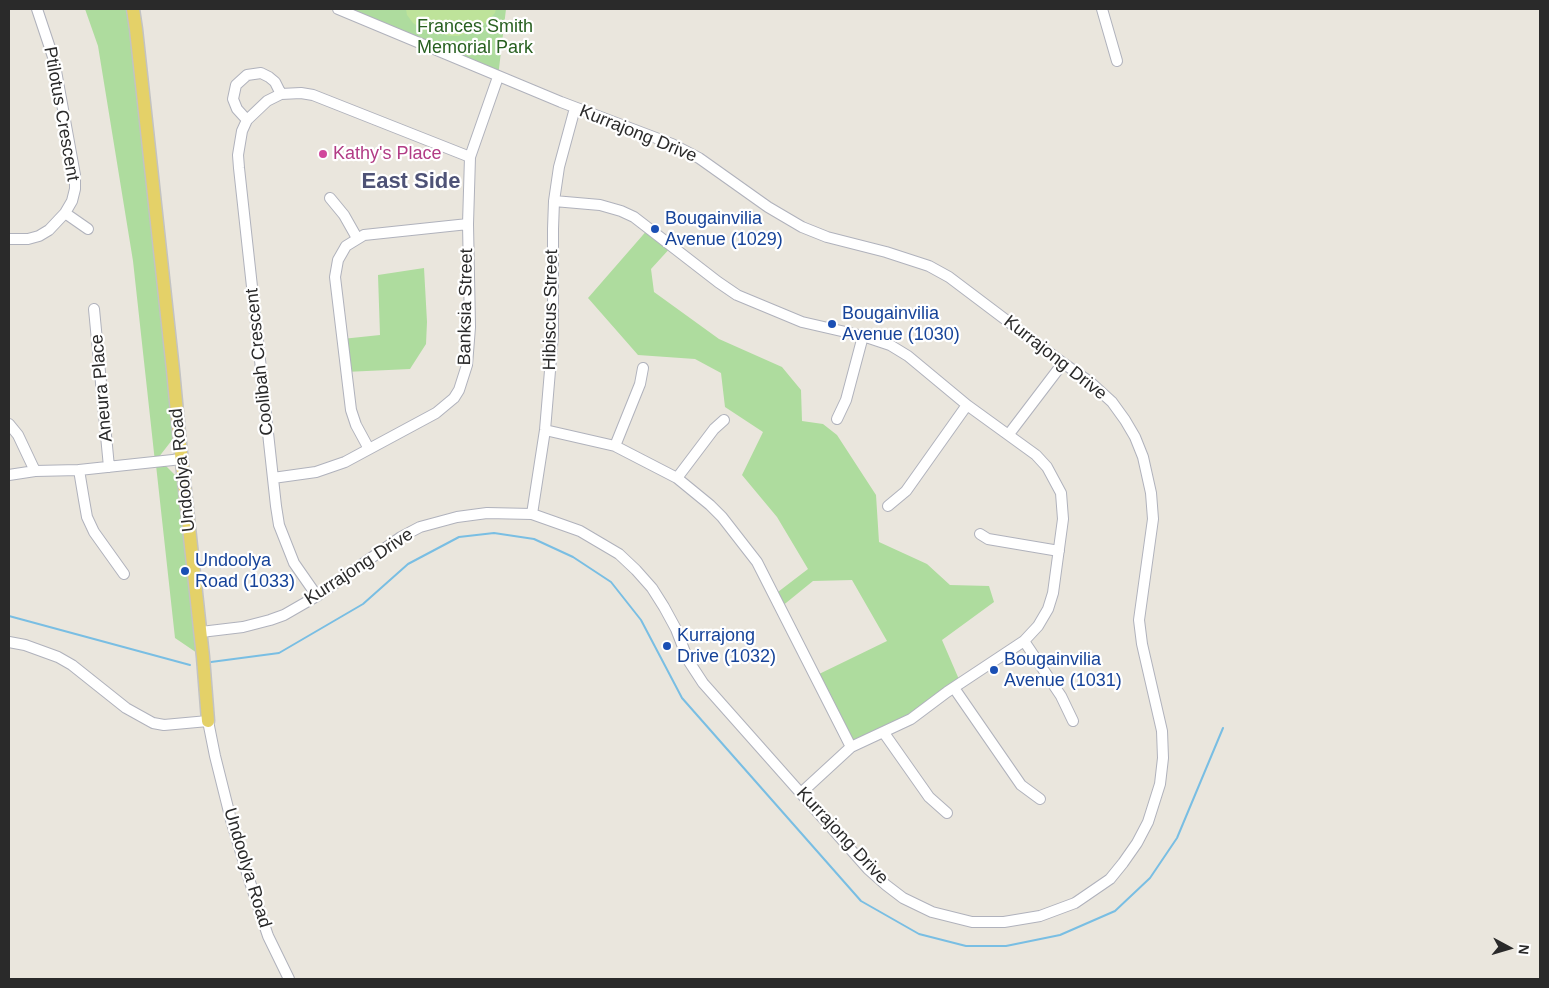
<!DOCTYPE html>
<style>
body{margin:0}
#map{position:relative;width:1549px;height:988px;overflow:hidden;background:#eae6dd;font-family:Arial,sans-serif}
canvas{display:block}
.frame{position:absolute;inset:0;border:10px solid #2a2a2a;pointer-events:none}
.north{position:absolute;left:1484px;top:923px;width:50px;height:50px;-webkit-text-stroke:4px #fff;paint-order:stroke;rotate:96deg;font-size:14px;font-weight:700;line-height:20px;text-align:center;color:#2a2a2a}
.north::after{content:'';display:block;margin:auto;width:18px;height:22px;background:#2a2a2a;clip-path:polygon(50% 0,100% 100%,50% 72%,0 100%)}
</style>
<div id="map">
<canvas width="1549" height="988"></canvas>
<div class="frame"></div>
<div class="north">N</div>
</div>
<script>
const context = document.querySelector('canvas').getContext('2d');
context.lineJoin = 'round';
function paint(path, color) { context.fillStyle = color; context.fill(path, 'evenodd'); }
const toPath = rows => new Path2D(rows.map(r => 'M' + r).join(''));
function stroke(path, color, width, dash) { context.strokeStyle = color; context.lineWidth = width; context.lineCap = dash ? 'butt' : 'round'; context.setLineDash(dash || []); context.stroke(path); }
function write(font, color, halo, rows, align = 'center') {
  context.font = font + ' Arial,sans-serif'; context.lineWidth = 4.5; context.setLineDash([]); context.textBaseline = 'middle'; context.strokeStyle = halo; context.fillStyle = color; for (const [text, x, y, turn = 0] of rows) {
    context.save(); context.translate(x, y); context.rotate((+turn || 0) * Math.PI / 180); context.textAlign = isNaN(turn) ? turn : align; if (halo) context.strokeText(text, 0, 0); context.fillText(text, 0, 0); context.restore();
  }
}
const green = toPath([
 [85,9,132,9,179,431,155,462,133,261,98,46],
 [338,9,506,9,498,77],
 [649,228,672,246,651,269,654,292,719,339,782,367,801,390,802,421,823,424,837,435,876,495,879,542,927,564,950,585,989,586,994,602,942,640,961,684,911,719,851,747,815,676,887,641,852,580,813,581,781,607,774,595,808,569,777,517,742,475,763,432,725,407,721,373,695,359,638,355,588,298],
 [424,268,427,322,426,344,410,369,345,372,342,339,380,335,378,275],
 [156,465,165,465,179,479,203,657,175,638]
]);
const pitch = toPath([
 [406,9,496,9,495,13,481,27,459,36,450,36,422,29,413,23,407,15]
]);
const stream = toPath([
 [9,616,190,665],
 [211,662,279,653,363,604,408,564,459,537,494,533,534,539,573,557,611,582,641,620,682,698,861,901,919,934,966,946,1006,946,1060,935,1115,911,1150,878,1177,838,1223,728]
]);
const minor = toPath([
 [1102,9,1117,61],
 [247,120,237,109,233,99,236,85,247,75,261,73,269,77,275,82,281,94],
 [330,198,344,215,357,238],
 [554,201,600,205,621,211,634,217,718,282,737,295,802,322,863,336,890,345,908,356,967,405,1036,455,1047,467,1061,493,1063,519,1053,593,1048,609,1038,626,1024,641,947,692,911,719,851,747,801,793],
 [65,213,88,229],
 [9,239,28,239,39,236,49,230,65,213,72,201,75,189,75,175,54,60,37,9],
 [94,309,109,467],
 [837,419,846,400,863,336],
 [9,424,18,435,35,471],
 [545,430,615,446,677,478,710,505,722,517,757,562,851,747],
 [1009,434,1063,363],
 [615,446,640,384,643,368],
 [369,449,356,425,351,410,335,277,338,260,346,246,364,235,468,224],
 [79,470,84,500,87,517,94,532,124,574],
 [9,475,35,471,79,470,182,459],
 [273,478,316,472,345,462,436,413,454,398,459,390,467,365,470,327,468,224,470,157,498,77],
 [677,478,714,429,724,420],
 [888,506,906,491,967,405],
 [532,514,545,430,553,335,553,229,554,201,559,167,575,108],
 [980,534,988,539,1059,551],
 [317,596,294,563,279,525,276,506,239,168,238,155,242,131,247,120,267,101,281,94,301,93,313,95,470,157],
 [201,632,243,627,270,620,284,615,317,596,401,537,420,527,457,517,487,513,532,514,580,531,619,554,636,570,652,588,664,607,676,629,688,660,703,683,868,869,886,885,903,898,932,912,972,922,1004,922,1040,916,1075,903,1110,879,1123,863,1137,843,1148,822,1160,784,1163,758,1162,731,1142,644,1139,620,1153,519,1151,493,1143,457,1135,437,1125,420,1112,402,1090,382,1063,363,949,277,929,266,886,252,827,237,802,227,768,207,699,158,672,144,561,102,338,9],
 [1024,641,1061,696,1073,721],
 [9,642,25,645,58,657,72,665,126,708,153,723,164,725,208,721,215,756,231,820,249,879,268,936,289,979],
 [954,688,1021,785,1040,799],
 [884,733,929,797,947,813]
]);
const major = toPath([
 [133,9,136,29,173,370,180,444,203,657,208,721]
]);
const markers = [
 [323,154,5,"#d1479c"],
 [655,229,5,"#1a4fb4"],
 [832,324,5,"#1a4fb4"],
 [185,571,5,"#1a4fb4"],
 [667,646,5,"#1a4fb4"],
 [994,670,5,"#1a4fb4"]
];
const parkNames = [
 ["Frances Smith",475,27],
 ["Memorial Park",475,48]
];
const streetNames = [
 ["Ptilotus Crescent",61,114,80],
 ["Kurrajong Drive",638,134,22],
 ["Banksia Street",466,307,-89],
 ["Hibiscus Street",551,310,-89],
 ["Kurrajong Drive",1055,358,38],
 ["Coolibah Crescent",260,362,-96],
 ["Aneura Place",102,388,-95],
 ["Undoolya Road",183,470,-96],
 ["Kurrajong Drive",359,567,-33],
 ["Kurrajong Drive",842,836,47],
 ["Undoolya Road",247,868,73]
];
const hotelNames = [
 ["Kathy's Place",333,154]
];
const transitNames = [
 ["Bougainvilia",665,219],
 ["Avenue (1029)",665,240],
 ["Bougainvilia",842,314],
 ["Avenue (1030)",842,335],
 ["Undoolya",195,561],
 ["Road (1033)",195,582],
 ["Kurrajong",677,636],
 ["Drive (1032)",677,657],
 ["Bougainvilia",1004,660],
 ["Avenue (1031)",1004,681]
];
const districtNames = [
 ["East Side",411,182]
];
paint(green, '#aedc9e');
paint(pitch, '#bee39a');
stroke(stream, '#79bee3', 2);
stroke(minor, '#b0b2bc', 12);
stroke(major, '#c3c3c3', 15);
stroke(minor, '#fff', 10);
stroke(major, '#e4d168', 12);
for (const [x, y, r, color] of markers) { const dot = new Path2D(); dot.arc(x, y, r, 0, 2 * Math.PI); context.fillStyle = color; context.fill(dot); stroke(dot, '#fff', 2); }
write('18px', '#286020', '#fff', parkNames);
write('18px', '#2a2a2a', '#fff', streetNames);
write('18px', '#b23c85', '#fff', hotelNames, 'left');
write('18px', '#164399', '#fff', transitNames, 'left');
write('bold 22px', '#4e5276', '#fff', districtNames);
</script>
